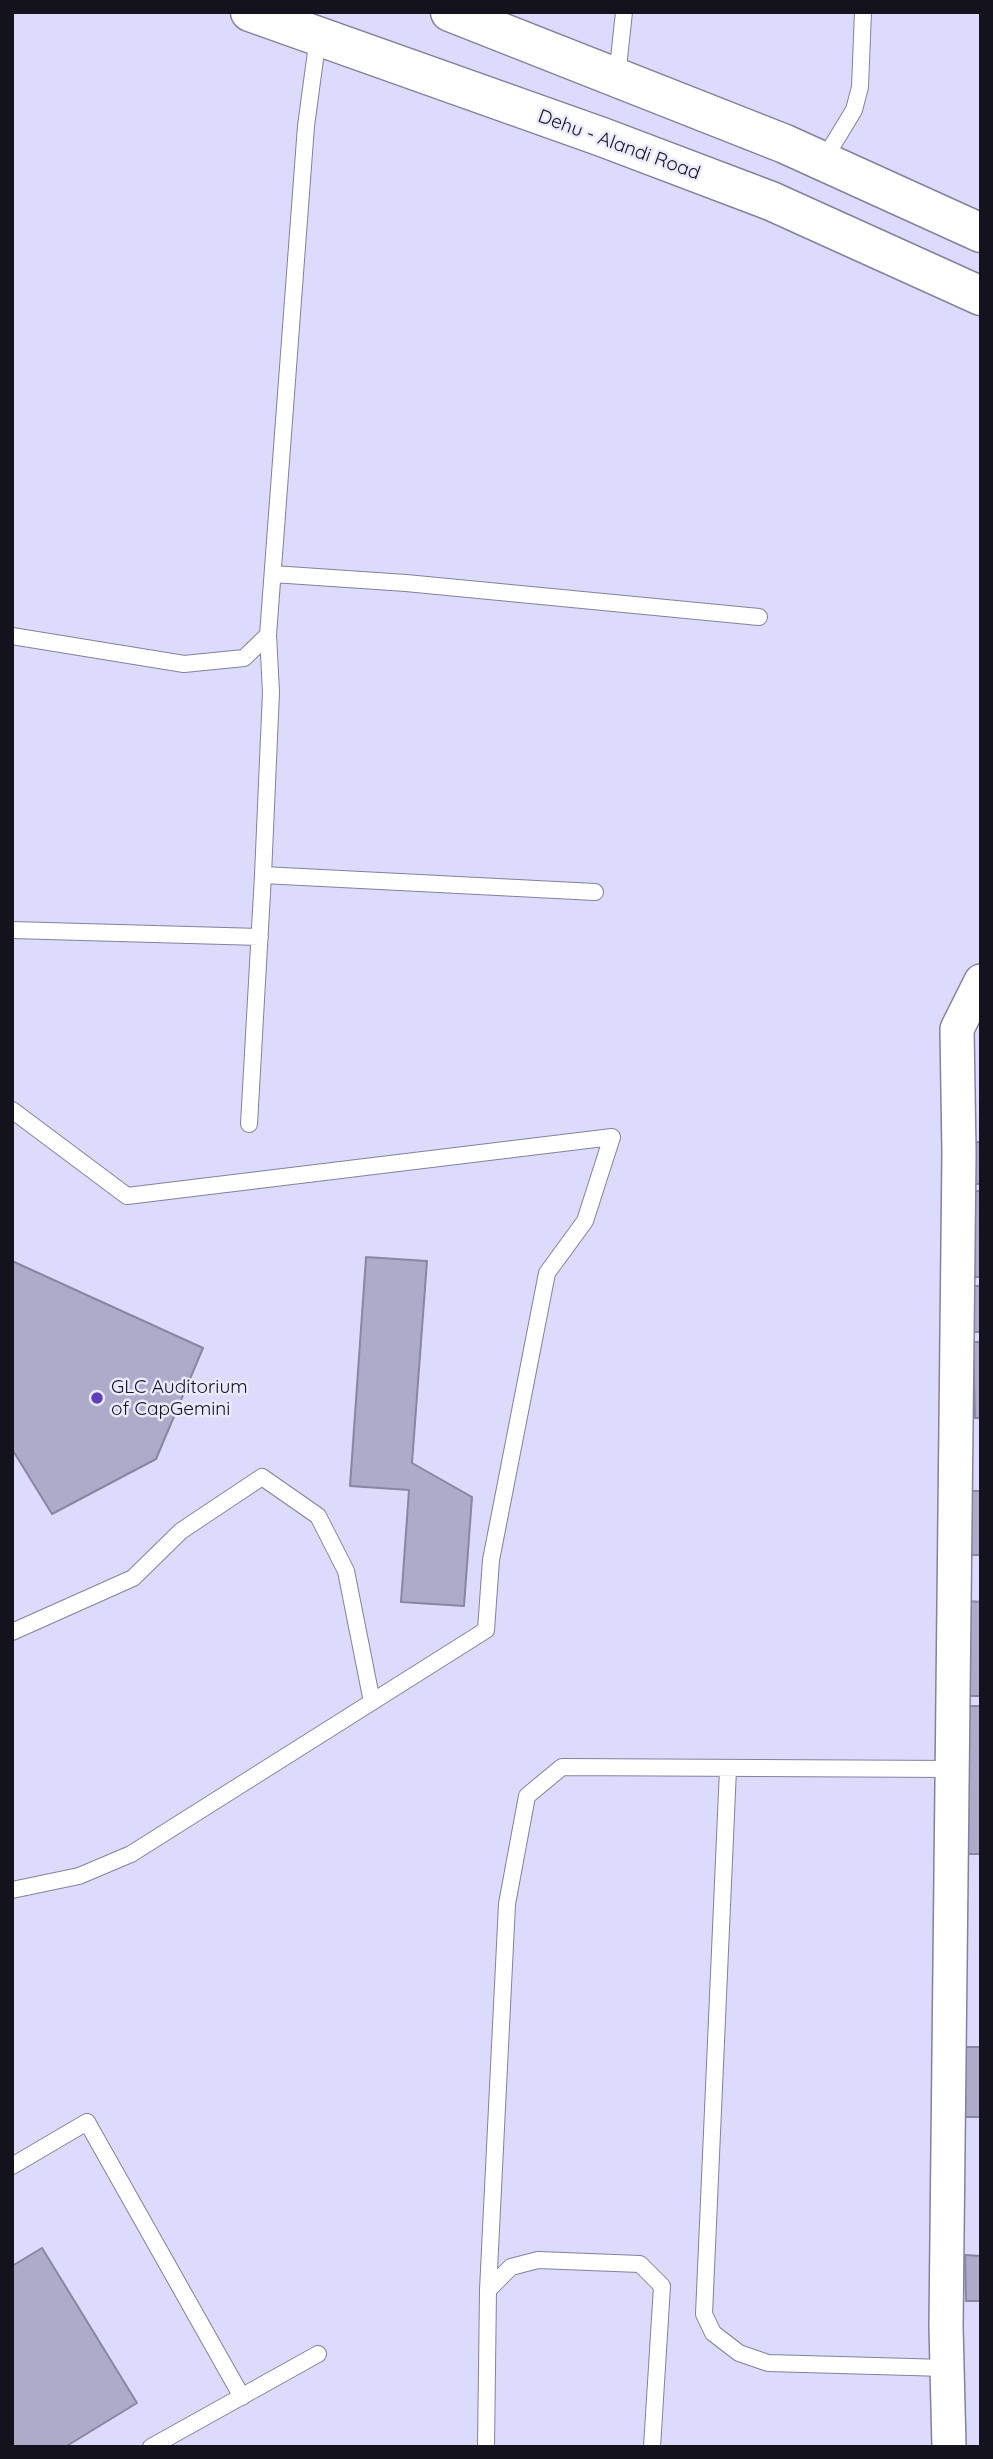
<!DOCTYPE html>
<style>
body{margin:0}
#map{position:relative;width:993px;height:2459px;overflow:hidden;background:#dddbfb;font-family:Quicksand,sans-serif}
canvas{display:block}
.frame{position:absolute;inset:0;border:14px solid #13121d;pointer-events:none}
</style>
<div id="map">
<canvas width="993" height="2459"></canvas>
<div class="frame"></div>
</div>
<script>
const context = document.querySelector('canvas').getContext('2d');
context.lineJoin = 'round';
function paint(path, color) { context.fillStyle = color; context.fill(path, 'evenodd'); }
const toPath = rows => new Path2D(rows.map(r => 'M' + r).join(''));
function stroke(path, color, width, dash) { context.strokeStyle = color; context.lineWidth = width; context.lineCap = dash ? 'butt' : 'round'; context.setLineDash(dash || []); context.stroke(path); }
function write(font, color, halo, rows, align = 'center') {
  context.font = font + ' Quicksand,sans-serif'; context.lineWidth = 5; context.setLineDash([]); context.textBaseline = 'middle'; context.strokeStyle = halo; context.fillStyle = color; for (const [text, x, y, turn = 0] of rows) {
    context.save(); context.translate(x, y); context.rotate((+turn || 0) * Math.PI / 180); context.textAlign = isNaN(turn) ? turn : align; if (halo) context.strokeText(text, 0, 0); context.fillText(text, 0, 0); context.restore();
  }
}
const building = toPath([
 [972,1142,981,1142,981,1184,969,1184,972,1142],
 [973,1191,981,1191,981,1277,974,1277,973,1191],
 [366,1257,427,1261,412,1463,472,1497,464,1606,401,1602,409,1490,350,1486,366,1257],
 [12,1261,203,1348,156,1459,52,1514,12,1449,12,1261],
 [970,1286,981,1286,981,1332,969,1332,970,1286],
 [973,1342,981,1342,981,1418,975,1418,973,1342],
 [966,1491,981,1491,981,1555,965,1555,966,1491],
 [969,1601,981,1602,981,1696,966,1696,969,1601],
 [967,1706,981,1706,981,1854,967,1854,967,1706],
 [963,2047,981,2047,981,2117,964,2117,963,2047],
 [42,2248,137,2403,65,2447,12,2447,12,2266,42,2248],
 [965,2255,981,2256,981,2301,966,2301,965,2255]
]);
const lane = toPath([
 [617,77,624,12],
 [823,161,854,110,860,87,863,12],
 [273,574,406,583,759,617],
 [12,636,184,664,244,658,268,635,306,126,318,37],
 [263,875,595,892],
 [12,930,260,937],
 [12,1110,127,1196,612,1137,585,1221,547,1273,491,1560,486,1630,131,1854,79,1876,12,1890],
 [249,1124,263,875,271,692,268,635],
 [12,1632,133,1578,181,1531,262,1477,318,1516,346,1571,372,1702],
 [728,1769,704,2314,713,2333,739,2353,768,2363,946,2368],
 [12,2166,87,2122,242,2397],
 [488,2290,511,2267,538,2260,640,2264,662,2286,652,2447],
 [151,2447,318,2354],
 [486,2447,488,2290,507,1904,527,1796,562,1767,952,1769]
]);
const street = toPath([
 [949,2447,946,2326,959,1153,957,1029,981,981]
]);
const primary = toPath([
 [250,12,602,137,771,201,981,296],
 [450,12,785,144,981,233]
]);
const markers = [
 [97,1398,7,"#5d40b8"]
];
const streetNames = [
 ["Dehu - Alandi Road",619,145,20]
];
const poiNames = [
 ["GLC Auditorium",111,1387],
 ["of CapGemini",111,1409]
];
paint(building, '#aeabca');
stroke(building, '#8986a3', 2);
stroke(lane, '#83819e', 18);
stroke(street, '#83819e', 36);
stroke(primary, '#83819e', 41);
stroke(lane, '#fff', 16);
stroke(street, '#fff', 33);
stroke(primary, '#fff', 38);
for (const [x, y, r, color] of markers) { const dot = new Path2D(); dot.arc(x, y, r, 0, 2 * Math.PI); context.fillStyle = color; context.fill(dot); stroke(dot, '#ebe9fd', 2.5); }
write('19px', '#13121d', '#ebe9fd', streetNames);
write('19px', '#13121d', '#ebe9fd', poiNames, 'left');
</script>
